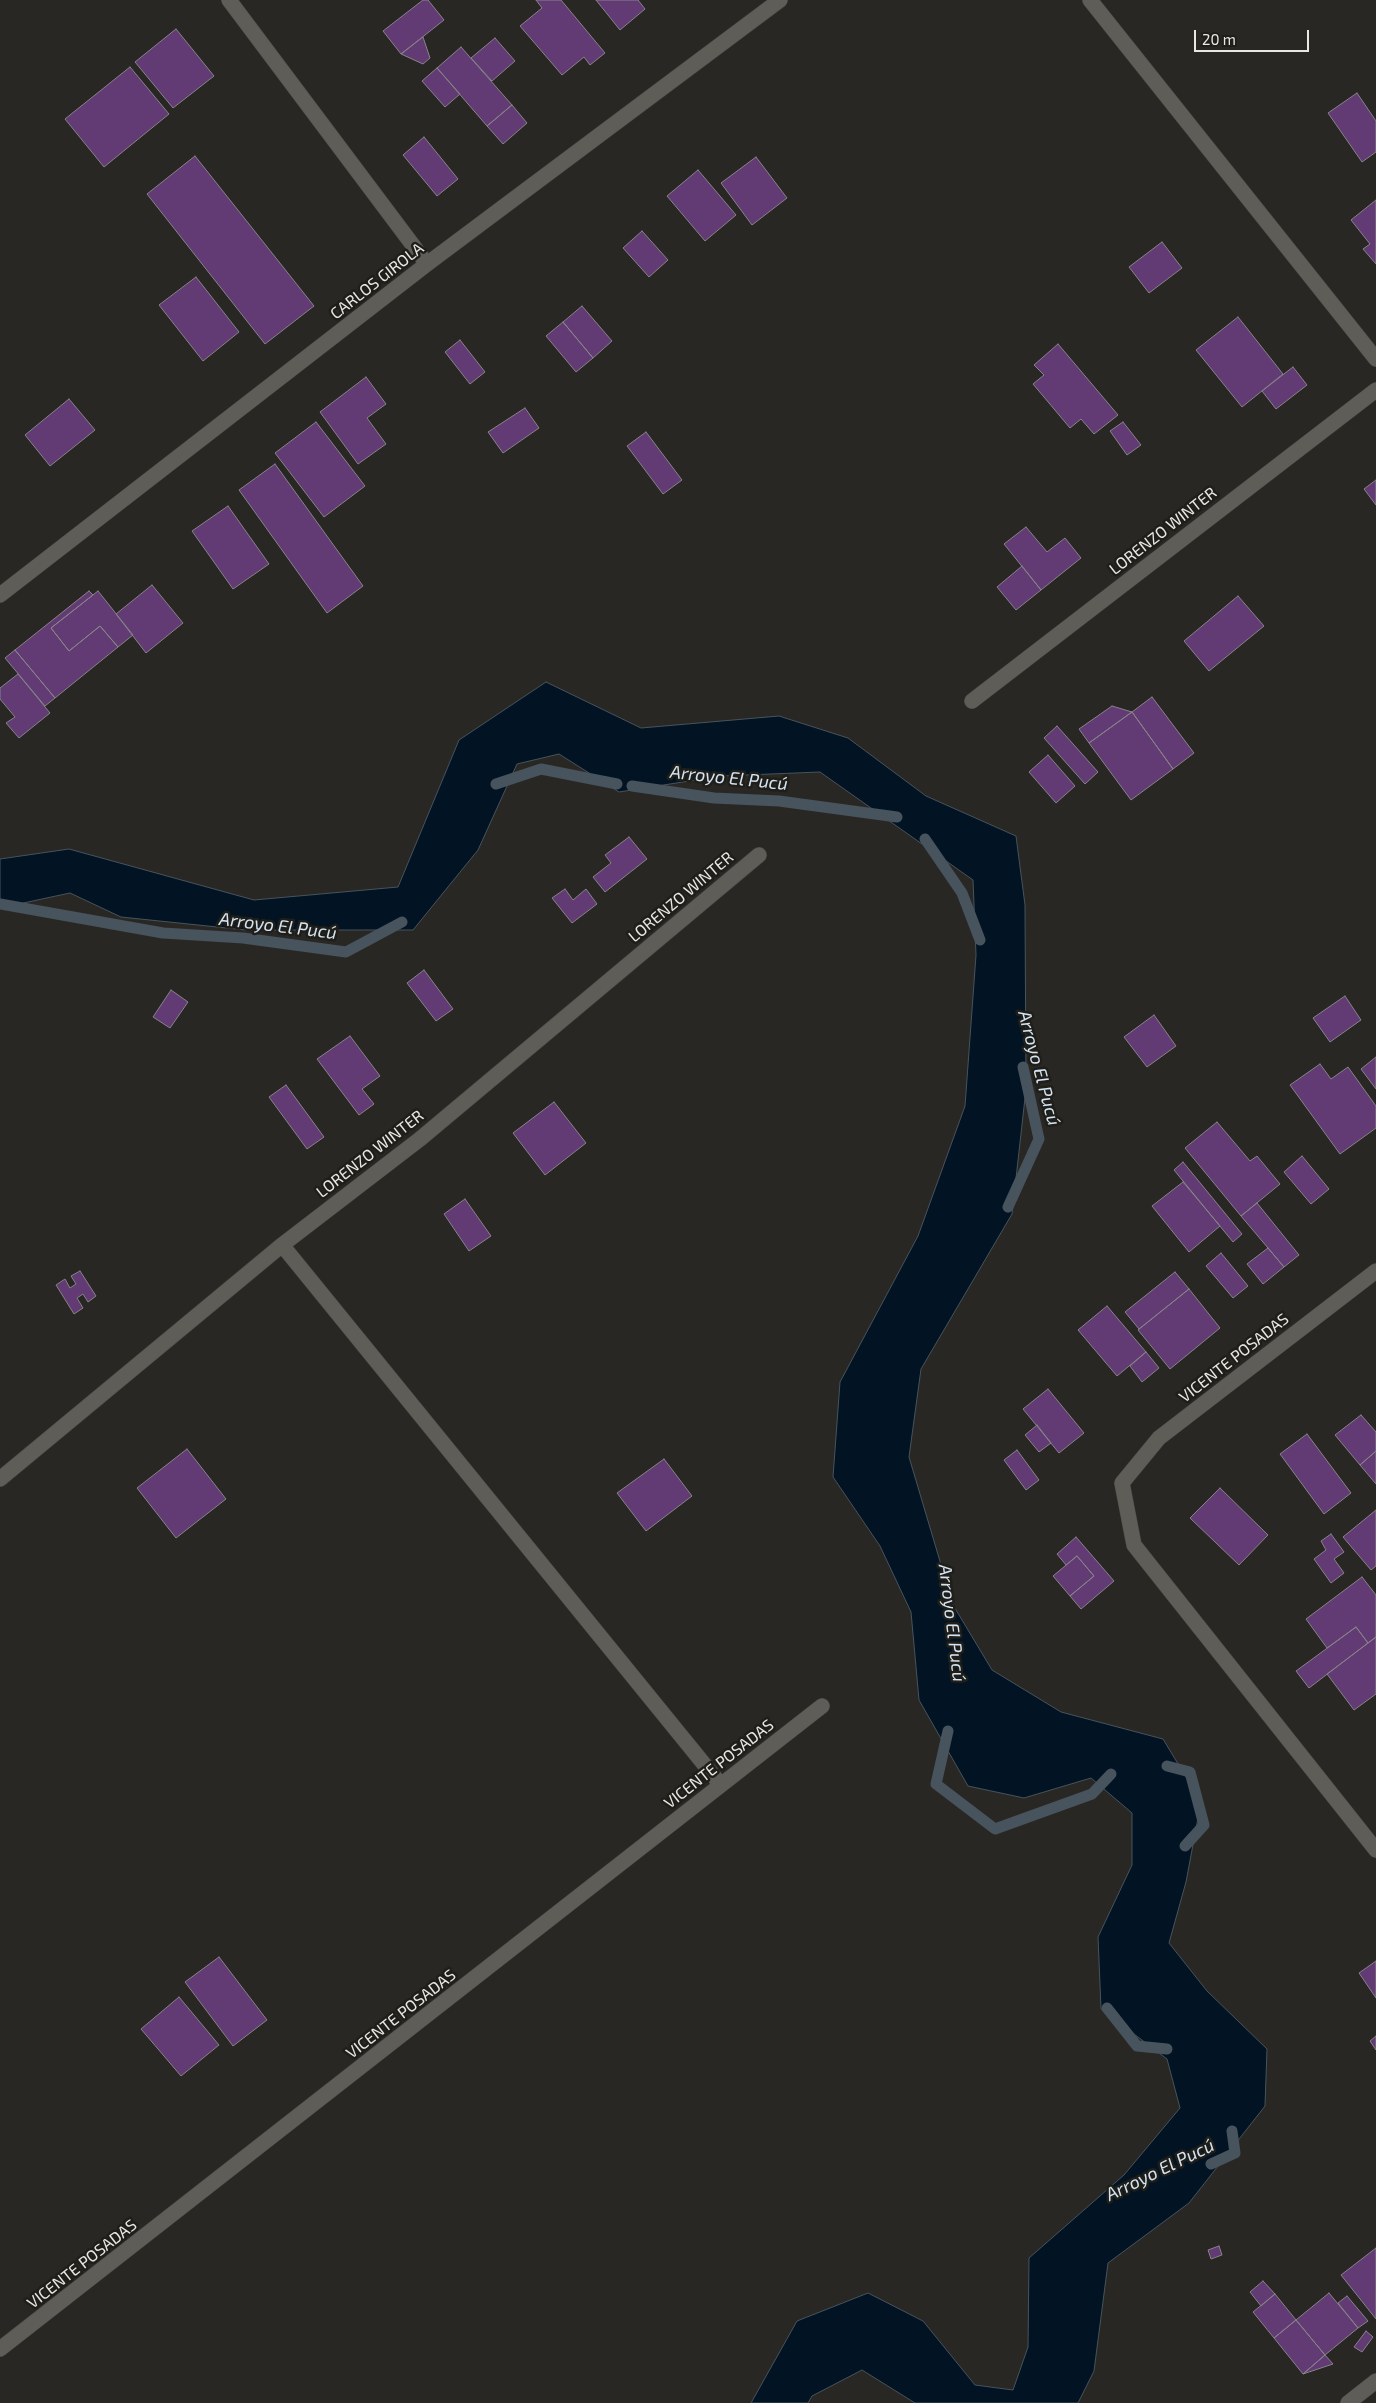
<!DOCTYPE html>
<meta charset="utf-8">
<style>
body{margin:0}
#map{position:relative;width:1376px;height:2403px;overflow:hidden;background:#292723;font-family:"Exo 2",sans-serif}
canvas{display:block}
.scale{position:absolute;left:1194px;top:30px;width:115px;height:22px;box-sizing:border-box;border:2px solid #e9e7e4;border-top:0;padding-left:6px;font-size:15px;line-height:18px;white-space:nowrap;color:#e9e7e4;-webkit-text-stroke:4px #1f1e19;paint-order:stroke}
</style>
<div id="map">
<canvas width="1376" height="2403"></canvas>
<div class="scale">20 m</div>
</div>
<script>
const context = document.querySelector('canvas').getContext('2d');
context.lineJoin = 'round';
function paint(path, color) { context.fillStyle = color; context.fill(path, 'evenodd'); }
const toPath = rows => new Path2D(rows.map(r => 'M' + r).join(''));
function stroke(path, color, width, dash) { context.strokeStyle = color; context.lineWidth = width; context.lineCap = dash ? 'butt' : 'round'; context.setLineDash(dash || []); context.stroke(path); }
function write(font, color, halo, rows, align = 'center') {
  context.font = font + ' "Exo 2",sans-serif'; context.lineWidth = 5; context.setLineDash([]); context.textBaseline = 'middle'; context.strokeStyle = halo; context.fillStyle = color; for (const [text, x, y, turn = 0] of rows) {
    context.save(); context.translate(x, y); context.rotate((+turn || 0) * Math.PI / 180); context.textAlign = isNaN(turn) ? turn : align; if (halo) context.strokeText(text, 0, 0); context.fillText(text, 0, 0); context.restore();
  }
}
const water = toPath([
 [546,682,641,728,779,716,848,738,926,796,1016,836,1025,905,1026,1089,1012,1214,921,1369,909,1457,953,1605,992,1670,1061,1712,1163,1739,1201,1802,1186,1882,1169,1943,1207,1991,1267,2049,1265,2106,1189,2203,1108,2263,1094,2371,1078,2403,915,2403,862,2370,812,2396,808,2403,751,2403,797,2321,868,2293,923,2321,975,2385,1013,2390,1028,2347,1029,2258,1124,2175,1180,2108,1167,2059,1101,2009,1098,1937,1132,1865,1132,1813,1091,1778,1024,1798,968,1786,919,1700,911,1612,880,1546,833,1477,840,1382,918,1236,965,1106,976,955,973,880,820,772,721,776,619,792,559,754,517,764,478,850,413,930,246,930,121,917,70,893,0,908,0,859,69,849,254,900,398,887,459,740,546,682]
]);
const stream = toPath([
 [496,784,541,769,617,784],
 [632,786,714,798,779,801,897,817],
 [925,839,962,893,980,940],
 [0,904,163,933,243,938,346,952,402,922],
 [1008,1207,1039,1139,1023,1067],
 [948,1731,936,1784,995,1829,1092,1794,1111,1774],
 [1167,1766,1190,1772,1204,1825,1185,1846],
 [1107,2008,1137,2046,1167,2049],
 [1211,2164,1235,2153,1232,2131]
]);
const building = toPath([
 [423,0,428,0,444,20,401,54,383,31,423,0],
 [536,0,561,0,605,53,590,65,584,57,562,75,520,26,542,8,536,0],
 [596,0,638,0,645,9,620,30,596,0],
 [176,29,214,76,173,108,135,62,176,29],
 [423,37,430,58,423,64,401,54,423,37],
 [495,38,515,61,492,81,471,58,495,38],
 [461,47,512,105,487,126,437,68,461,47],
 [130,67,169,114,104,167,65,119,130,67],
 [437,68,460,94,445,107,422,81,437,68],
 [1357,93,1376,121,1376,152,1362,162,1328,113,1357,93],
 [512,105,527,123,503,144,487,126,512,105],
 [424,137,458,179,437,196,403,155,424,137],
 [195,156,314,306,265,344,147,194,195,156],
 [756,157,787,198,752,225,721,183,756,157],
 [698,170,736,215,705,241,667,196,698,170],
 [1376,200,1376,264,1363,249,1370,244,1351,220,1376,200],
 [642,231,668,260,649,277,623,248,642,231],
 [1162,242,1182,268,1149,293,1129,267,1162,242],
 [196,277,239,332,203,361,159,305,196,277],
 [582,306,612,341,593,358,563,322,582,306],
 [1238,317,1283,374,1242,407,1196,350,1238,317],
 [563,322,593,358,576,372,546,336,563,322],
 [460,340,485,372,470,384,445,352,460,340],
 [1058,344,1118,415,1094,434,1081,419,1070,428,1033,384,1044,375,1034,365,1058,344],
 [1293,367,1307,385,1276,409,1262,391,1293,367],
 [366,377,386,404,367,418,386,444,358,464,320,412,366,377],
 [69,399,95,430,50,466,25,435,69,399],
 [525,408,539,428,503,453,488,432,525,408],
 [316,422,365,486,324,517,275,453,316,422],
 [1123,422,1141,445,1127,455,1110,431,1123,422],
 [646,432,682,480,663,494,627,446,646,432],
 [275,464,363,586,327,613,239,490,275,464],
 [1376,480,1376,505,1364,489,1376,480],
 [228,506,269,564,233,589,192,531,228,506],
 [1026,527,1047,552,1065,538,1081,558,1041,590,1004,544,1026,527],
 [1022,566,1041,590,1016,610,997,587,1022,566],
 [152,585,183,623,146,653,116,614,152,585],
 [89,591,93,595,51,628,69,651,100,626,118,647,55,698,15,650,89,591],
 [98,591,133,635,118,647,100,626,69,651,51,628,98,591],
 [1238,596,1264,626,1209,671,1184,641,1238,596],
 [15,650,55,698,45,706,5,658,15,650],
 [18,674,50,713,19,738,6,723,15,717,0,699,0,688,18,674],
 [1152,697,1194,753,1173,769,1132,712,1152,697],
 [1112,706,1132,712,1089,743,1079,729,1112,706],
 [1132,712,1173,769,1131,800,1089,743,1132,712],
 [1057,726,1098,772,1085,784,1044,738,1057,726],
 [1048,755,1075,786,1056,803,1029,772,1048,755],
 [629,837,647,859,605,892,593,877,611,863,605,855,629,837],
 [565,889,573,900,586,889,597,904,572,923,552,898,565,889],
 [424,970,453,1009,436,1021,407,983,424,970],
 [171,990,188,1002,170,1028,153,1017,171,990],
 [1345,996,1361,1020,1330,1042,1313,1018,1345,996],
 [1154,1015,1176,1046,1147,1067,1124,1037,1154,1015],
 [350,1036,380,1076,362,1089,374,1104,359,1115,317,1059,350,1036],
 [1376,1057,1376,1089,1361,1069,1376,1057],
 [1320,1064,1331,1079,1348,1067,1376,1106,1376,1128,1340,1154,1290,1085,1320,1064],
 [286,1085,324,1137,307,1149,269,1097,286,1085],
 [554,1102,586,1143,545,1175,513,1133,554,1102],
 [1217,1122,1250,1161,1257,1156,1280,1184,1241,1216,1185,1148,1217,1122],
 [1302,1156,1329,1189,1311,1204,1284,1172,1302,1156],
 [1183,1162,1242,1234,1233,1242,1174,1170,1183,1162],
 [1183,1182,1220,1226,1189,1252,1152,1206,1183,1182],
 [465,1199,491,1236,469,1251,444,1214,465,1199],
 [1257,1203,1299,1255,1284,1267,1241,1216,1257,1203],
 [1268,1248,1284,1267,1263,1284,1247,1264,1268,1248],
 [1221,1253,1248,1286,1233,1298,1206,1266,1221,1253],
 [80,1271,96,1296,88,1302,83,1294,77,1298,83,1308,74,1314,56,1285,65,1279,70,1288,76,1284,71,1276,80,1271],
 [1175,1272,1189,1289,1139,1329,1125,1312,1175,1272],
 [1189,1289,1220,1328,1170,1369,1138,1330,1189,1289],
 [1107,1306,1146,1352,1117,1376,1078,1330,1107,1306],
 [1146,1352,1159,1368,1142,1382,1130,1366,1146,1352],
 [1048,1389,1084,1433,1059,1453,1023,1409,1048,1389],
 [1361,1415,1376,1432,1376,1451,1360,1465,1335,1435,1361,1415],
 [1037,1425,1051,1443,1039,1452,1025,1435,1037,1425],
 [1307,1434,1351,1493,1324,1514,1280,1454,1307,1434],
 [187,1449,226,1499,176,1538,137,1488,187,1449],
 [1017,1450,1039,1480,1026,1490,1004,1460,1017,1450],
 [1376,1451,1376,1484,1360,1465,1376,1451],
 [664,1459,692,1496,646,1531,617,1493,664,1459],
 [1220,1488,1268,1535,1239,1565,1190,1518,1220,1488],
 [1376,1510,1376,1566,1371,1570,1343,1537,1376,1510],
 [1331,1534,1344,1552,1334,1559,1344,1573,1331,1583,1314,1559,1326,1550,1321,1541,1331,1534],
 [1076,1537,1114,1581,1081,1609,1070,1596,1094,1576,1077,1556,1066,1565,1057,1554,1076,1537],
 [1077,1556,1094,1576,1070,1596,1053,1576,1077,1556],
 [1362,1577,1376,1595,1376,1637,1368,1643,1356,1627,1327,1648,1306,1619,1362,1577],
 [1356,1627,1368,1643,1309,1688,1296,1671,1356,1627],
 [1376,1637,1376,1694,1354,1710,1327,1674,1376,1637],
 [219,1957,267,2020,233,2046,185,1982,219,1957],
 [1376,1961,1376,1998,1359,1973,1376,1961],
 [179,1997,219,2045,181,2076,141,2029,179,1997],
 [1376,2036,1376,2050,1370,2041,1376,2036],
 [1219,2246,1222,2255,1211,2259,1208,2250,1219,2246],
 [1376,2248,1376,2319,1341,2275,1376,2248],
 [1263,2281,1275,2294,1261,2306,1250,2292,1263,2281],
 [1329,2293,1358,2328,1325,2355,1296,2320,1329,2293],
 [1275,2294,1296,2320,1274,2338,1253,2312,1275,2294],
 [1347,2296,1368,2321,1358,2328,1338,2303,1347,2296],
 [1296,2320,1325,2355,1303,2374,1274,2338,1296,2320],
 [1366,2331,1373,2337,1362,2352,1354,2347,1366,2331],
 [1325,2355,1333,2364,1303,2374,1325,2355]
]);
const minor = toPath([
 [229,0,427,264],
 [1090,0,1376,359],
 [0,595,427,264,780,0],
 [972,701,1376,390],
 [282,1245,721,1785],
 [1376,1271,1159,1438,1122,1483,1134,1545,1376,1850],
 [0,1479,282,1245,420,1139,759,855],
 [0,2349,822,1706],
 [1348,2403,1376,2381]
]);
const streetNames = [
 ["CARLOS GIROLA",377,281,-38],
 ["LORENZO WINTER",1163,531,-38],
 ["LORENZO WINTER",681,897,-40],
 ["LORENZO WINTER",370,1154,-38],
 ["VICENTE POSADAS",1234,1358,-38],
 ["VICENTE POSADAS",719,1764,-38],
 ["VICENTE POSADAS",401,2014,-38],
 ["VICENTE POSADAS",82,2264,-38]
];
const waterNames = [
 ["Arroyo El Pucú",729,778,6],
 ["Arroyo El Pucú",278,926,7],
 ["Arroyo El Pucú",1039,1068,75],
 ["Arroyo El Pucú",952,1623,83],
 ["Arroyo El Pucú",1160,2170,-26]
];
paint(water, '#021423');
stroke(water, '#47535d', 1);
stroke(stream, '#47535d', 11);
paint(building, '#633b74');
stroke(building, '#878389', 1);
stroke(minor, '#464440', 16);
stroke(minor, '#5f5d57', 15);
write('16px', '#e9e7e4', '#1f1e19', streetNames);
write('italic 18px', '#d4e4f3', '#1f1e19', waterNames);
</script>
